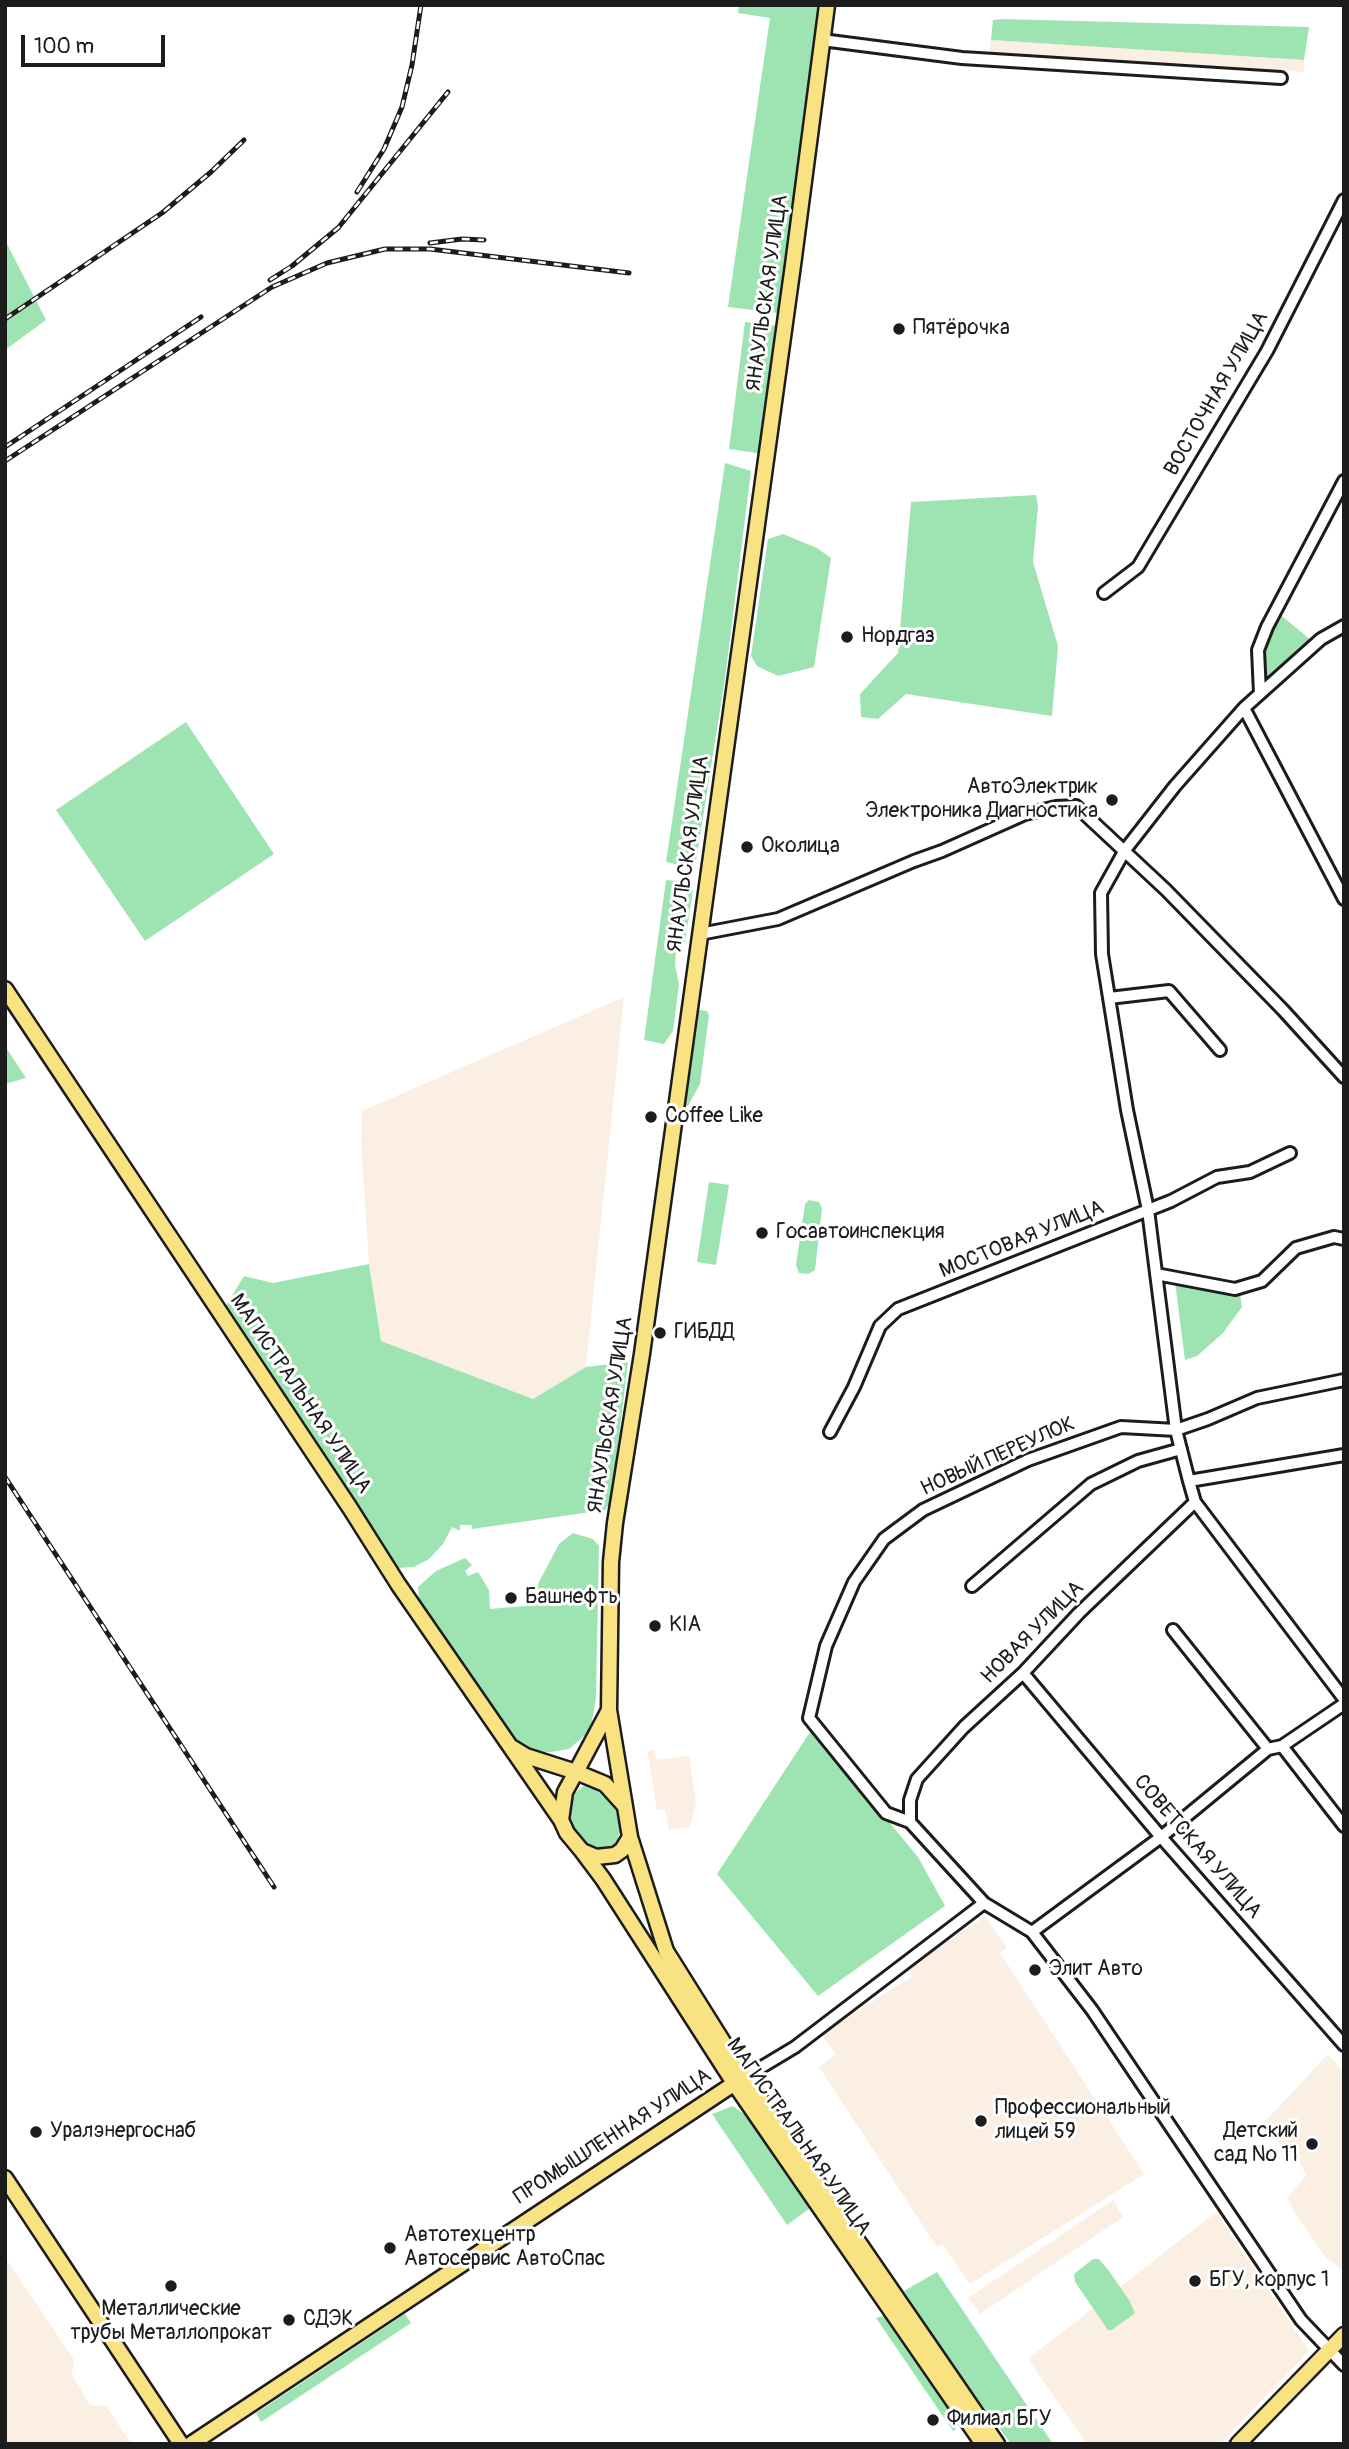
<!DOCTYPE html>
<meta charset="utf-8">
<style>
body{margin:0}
#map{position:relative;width:1349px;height:2449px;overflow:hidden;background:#fff;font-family:Pangolin,sans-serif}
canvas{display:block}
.frame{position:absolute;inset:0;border:7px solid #1c1c1c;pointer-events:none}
.scale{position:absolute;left:21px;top:35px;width:144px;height:32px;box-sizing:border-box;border:4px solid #1c1c1c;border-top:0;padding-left:9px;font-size:21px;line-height:24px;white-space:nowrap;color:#1c1c1c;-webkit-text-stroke:5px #fff;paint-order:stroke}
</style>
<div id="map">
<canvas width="1349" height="2449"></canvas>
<div class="frame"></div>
<div class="scale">100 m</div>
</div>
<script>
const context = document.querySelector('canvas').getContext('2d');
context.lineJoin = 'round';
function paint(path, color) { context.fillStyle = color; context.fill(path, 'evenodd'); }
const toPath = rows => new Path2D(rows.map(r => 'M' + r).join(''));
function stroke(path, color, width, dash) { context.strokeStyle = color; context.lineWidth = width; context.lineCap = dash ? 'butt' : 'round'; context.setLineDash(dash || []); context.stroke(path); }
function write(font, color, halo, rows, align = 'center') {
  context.font = font + ' Pangolin,sans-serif'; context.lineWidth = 6; context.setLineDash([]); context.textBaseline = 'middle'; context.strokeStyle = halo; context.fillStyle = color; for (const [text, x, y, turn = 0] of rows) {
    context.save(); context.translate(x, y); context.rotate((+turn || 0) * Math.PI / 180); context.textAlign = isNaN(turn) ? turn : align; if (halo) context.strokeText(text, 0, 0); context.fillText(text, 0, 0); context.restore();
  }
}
const built = toPath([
 [991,40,1304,60,1304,72,988,56],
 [624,997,586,1367,533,1399,381,1341,369,1264,361,1143,362,1111],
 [654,1750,656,1758,660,1760,689,1755,696,1803,690,1827,669,1830,665,1810,657,1810,647,1751],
 [985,1916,1007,1948,1000,1953,1144,2174,970,2284,942,2244,937,2247,819,2067,836,2054,821,2034,913,1976,909,1968],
 [1328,2054,1344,2072,1344,2271,1326,2258,1295,2213,1287,2198,1306,2175,1300,2163,1261,2126],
 [1113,2200,1123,2217,980,2314,968,2298],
 [1216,2212,1309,2351,1220,2444,1087,2444,1028,2359],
 [5,2257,74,2360,72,2375,90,2405,106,2406,130,2442,126,2444,5,2444]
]);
const green = toPath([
 [739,5,823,5,778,313,728,307,770,18,738,13],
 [1001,19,1309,27,1304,60,991,40,993,20],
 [5,240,46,320,5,350],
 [745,322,780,326,764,454,729,449],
 [725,463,751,471,725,679,696,861,688,867,666,862],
 [1036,495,1038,506,1033,562,1058,646,1052,716,906,694,878,719,861,717,860,694,898,653,911,502],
 [783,534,817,548,831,558,814,667,778,676,757,666,751,656,768,539],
 [1282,616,1312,641,1264,685,1264,647],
 [186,722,274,854,145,941,56,810],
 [666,880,686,882,693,890,685,942,676,951,675,965,679,984,673,1031,664,1044,644,1040],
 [699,1010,707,1011,709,1015,700,1084,688,1106,685,1106],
 [5,1046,26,1078,5,1084],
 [709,1182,729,1185,716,1265,697,1262],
 [809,1200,819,1202,822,1208,815,1270,808,1274,799,1273,796,1265,805,1204],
 [369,1264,381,1341,533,1399,586,1367,628,1362,611,1502,605,1510,472,1529,472,1525,460,1525,460,1531,452,1527,443,1544,429,1559,414,1567,398,1568,224,1309,244,1276,273,1283],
 [1175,1282,1240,1294,1242,1307,1223,1333,1197,1356,1185,1360],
 [573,1533,593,1539,599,1546,596,1698,590,1731,569,1749,551,1752,532,1752,515,1741,419,1598,418,1587,436,1571,465,1558,472,1565,465,1571,468,1576,478,1572,489,1590,490,1609,536,1605,538,1584,559,1544],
 [812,1729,918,1857,945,1906,818,1996,717,1874],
 [584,1786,595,1787,609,1796,615,1806,620,1831,616,1844,606,1850,593,1850,583,1842,571,1823,569,1801,573,1794],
 [733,2106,756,2123,813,2206,787,2225,712,2114],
 [1093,2259,1099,2259,1109,2271,1129,2300,1135,2313,1112,2330,1108,2330,1075,2282,1074,2274],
 [937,2272,1053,2444,1011,2444,952,2364,904,2291],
 [405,2314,411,2323,261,2422,256,2413],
 [883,2316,951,2414,956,2429,953,2431,876,2318]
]);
const minor = toPath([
 [822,40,962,58,1281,78],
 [1104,593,1138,567,1267,351,1344,200],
 [1344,626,1321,639,1244,708,1175,786,1125,850,1101,893,1102,954,1127,1110,1148,1210,1176,1430,1189,1481,1195,1502,1344,1699],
 [1260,693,1258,650,1267,627,1344,481],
 [1244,708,1344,899],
 [700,934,778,919,914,861,942,851,1025,814,1056,807,1076,806,1166,890,1283,1010,1344,1077],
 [1109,998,1169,991,1220,1050],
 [1156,1274,1235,1289,1262,1281,1296,1248,1334,1237,1344,1239],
 [830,1432,854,1387,880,1326,898,1309,1171,1201,1217,1177,1250,1172,1290,1153],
 [1189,1481,1344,1455],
 [1195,1502,1079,1613,1023,1673,964,1727,917,1779,910,1800,910,1822,984,1903,1032,1932,1092,2010,1301,2320,1344,2365],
 [972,1586,1091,1484,1138,1461,1181,1449],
 [1173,1630,1268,1749],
 [1023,1673,1161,1837,1344,2045],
 [1282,1746,1344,1826],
 [910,1822,886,1813,809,1718,826,1646,854,1582,884,1539,923,1510,1028,1460,1121,1427,1176,1430,1208,1419,1257,1398,1344,1380],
 [1032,1932,1161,1837,1268,1749,1282,1746,1344,1704],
 [745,2077,795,2047,984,1903]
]);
const major = toPath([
 [827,5,793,265,642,1354,615,1523,611,1562,609,1710,630,1837,666,1951,745,2077,997,2444],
 [5,989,350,1508,398,1584,561,1820],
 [513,1748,526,1756,576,1772,609,1710],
 [623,1804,605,1784,576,1772,565,1792,561,1820,567,1833,582,1851,596,1857,615,1855,622,1850,630,1837],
 [582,1851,603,1879,734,2083,983,2444],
 [5,2178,181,2444],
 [191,2444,741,2079],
 [1238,2444,1344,2335]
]);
const rail = toPath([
 [357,192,384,149,402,107,412,65,421,5],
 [430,243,462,239,484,240],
 [270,280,292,266,338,228,448,92],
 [5,319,162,213,211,172,244,140],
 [5,447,201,317],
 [5,461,272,287,327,263,385,249,430,249,629,273],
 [5,1477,274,1887]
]);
const markers = [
 [899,329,7,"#1c1c1c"],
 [847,637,7,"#1c1c1c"],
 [1112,800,7,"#1c1c1c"],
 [747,847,7,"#1c1c1c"],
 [651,1117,7,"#1c1c1c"],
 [762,1233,7,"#1c1c1c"],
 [660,1333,7,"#1c1c1c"],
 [511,1598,7,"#1c1c1c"],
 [655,1626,7,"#1c1c1c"],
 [1035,1970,7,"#1c1c1c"],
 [981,2121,7,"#1c1c1c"],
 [36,2132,7,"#1c1c1c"],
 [1312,2144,7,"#1c1c1c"],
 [390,2248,7,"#1c1c1c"],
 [1195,2281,7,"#1c1c1c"],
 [171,2286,7,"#1c1c1c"],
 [289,2320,7,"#1c1c1c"],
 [933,2420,7,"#1c1c1c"]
];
const streetNames = [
 ["ЯНАУЛЬСКАЯ УЛИЦА",768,293,-82],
 ["ВОСТОЧНАЯ УЛИЦА",1217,394,-60],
 ["ЯНАУЛЬСКАЯ УЛИЦА",689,854,-82],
 ["МОСТОВАЯ УЛИЦА",1022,1240,-22],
 ["МАГИСТРАЛЬНАЯ УЛИЦА",300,1394,56],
 ["ЯНАУЛЬСКАЯ УЛИЦА",611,1415,-81],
 ["НОВЫЙ ПЕРЕУЛОК",998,1457,-24],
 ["НОВАЯ УЛИЦА",1033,1633,-45],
 ["СОВЕТСКАЯ УЛИЦА",1197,1847,49],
 ["ПРОМЫШЛЕННАЯ УЛИЦА",613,2137,-33],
 ["МАГИСТРАЛЬНАЯ УЛИЦА",798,2137,55]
];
const poiNames = [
 ["Пятёрочка",913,329],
 ["Нордгаз",861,637],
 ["АвтоЭлектрик",1098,788,"right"],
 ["Электроника Диагностика",1098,812,"right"],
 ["Околица",761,847],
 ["Coffee Like",665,1117],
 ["Госавтоинспекция",776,1233],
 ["ГИБДД",674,1333],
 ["Башнефть",525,1598],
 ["KIA",669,1626],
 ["Элит Авто",1049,1970],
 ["Профессиональный",995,2109],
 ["лицей 59",995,2133],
 ["Уралэнергоснаб",50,2132],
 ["Детский",1298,2132,"right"],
 ["сад № 11",1298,2156,"right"],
 ["Автотехцентр",404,2236],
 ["Автосервис АвтоСпас",404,2260],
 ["БГУ, корпус 1",1209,2281],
 ["Металлические",171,2310,"center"],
 ["трубы Металлопрокат",171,2334,"center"],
 ["СДЭК",303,2320],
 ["Филиал БГУ",947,2420]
];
paint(built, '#fbeee3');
paint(green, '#9ee4b2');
stroke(minor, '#1c1c1c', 16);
stroke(major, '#1c1c1c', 19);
stroke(minor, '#fff', 10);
stroke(major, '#f8e281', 14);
stroke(rail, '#1c1c1c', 5);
stroke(rail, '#fff', 2.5, [8]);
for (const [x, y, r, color] of markers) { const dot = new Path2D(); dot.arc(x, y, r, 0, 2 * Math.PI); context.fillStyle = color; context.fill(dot); stroke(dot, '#fff', 2.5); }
write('21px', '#1c1c1c', '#fff', streetNames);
write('21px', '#1c1c1c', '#fff', poiNames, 'left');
</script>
